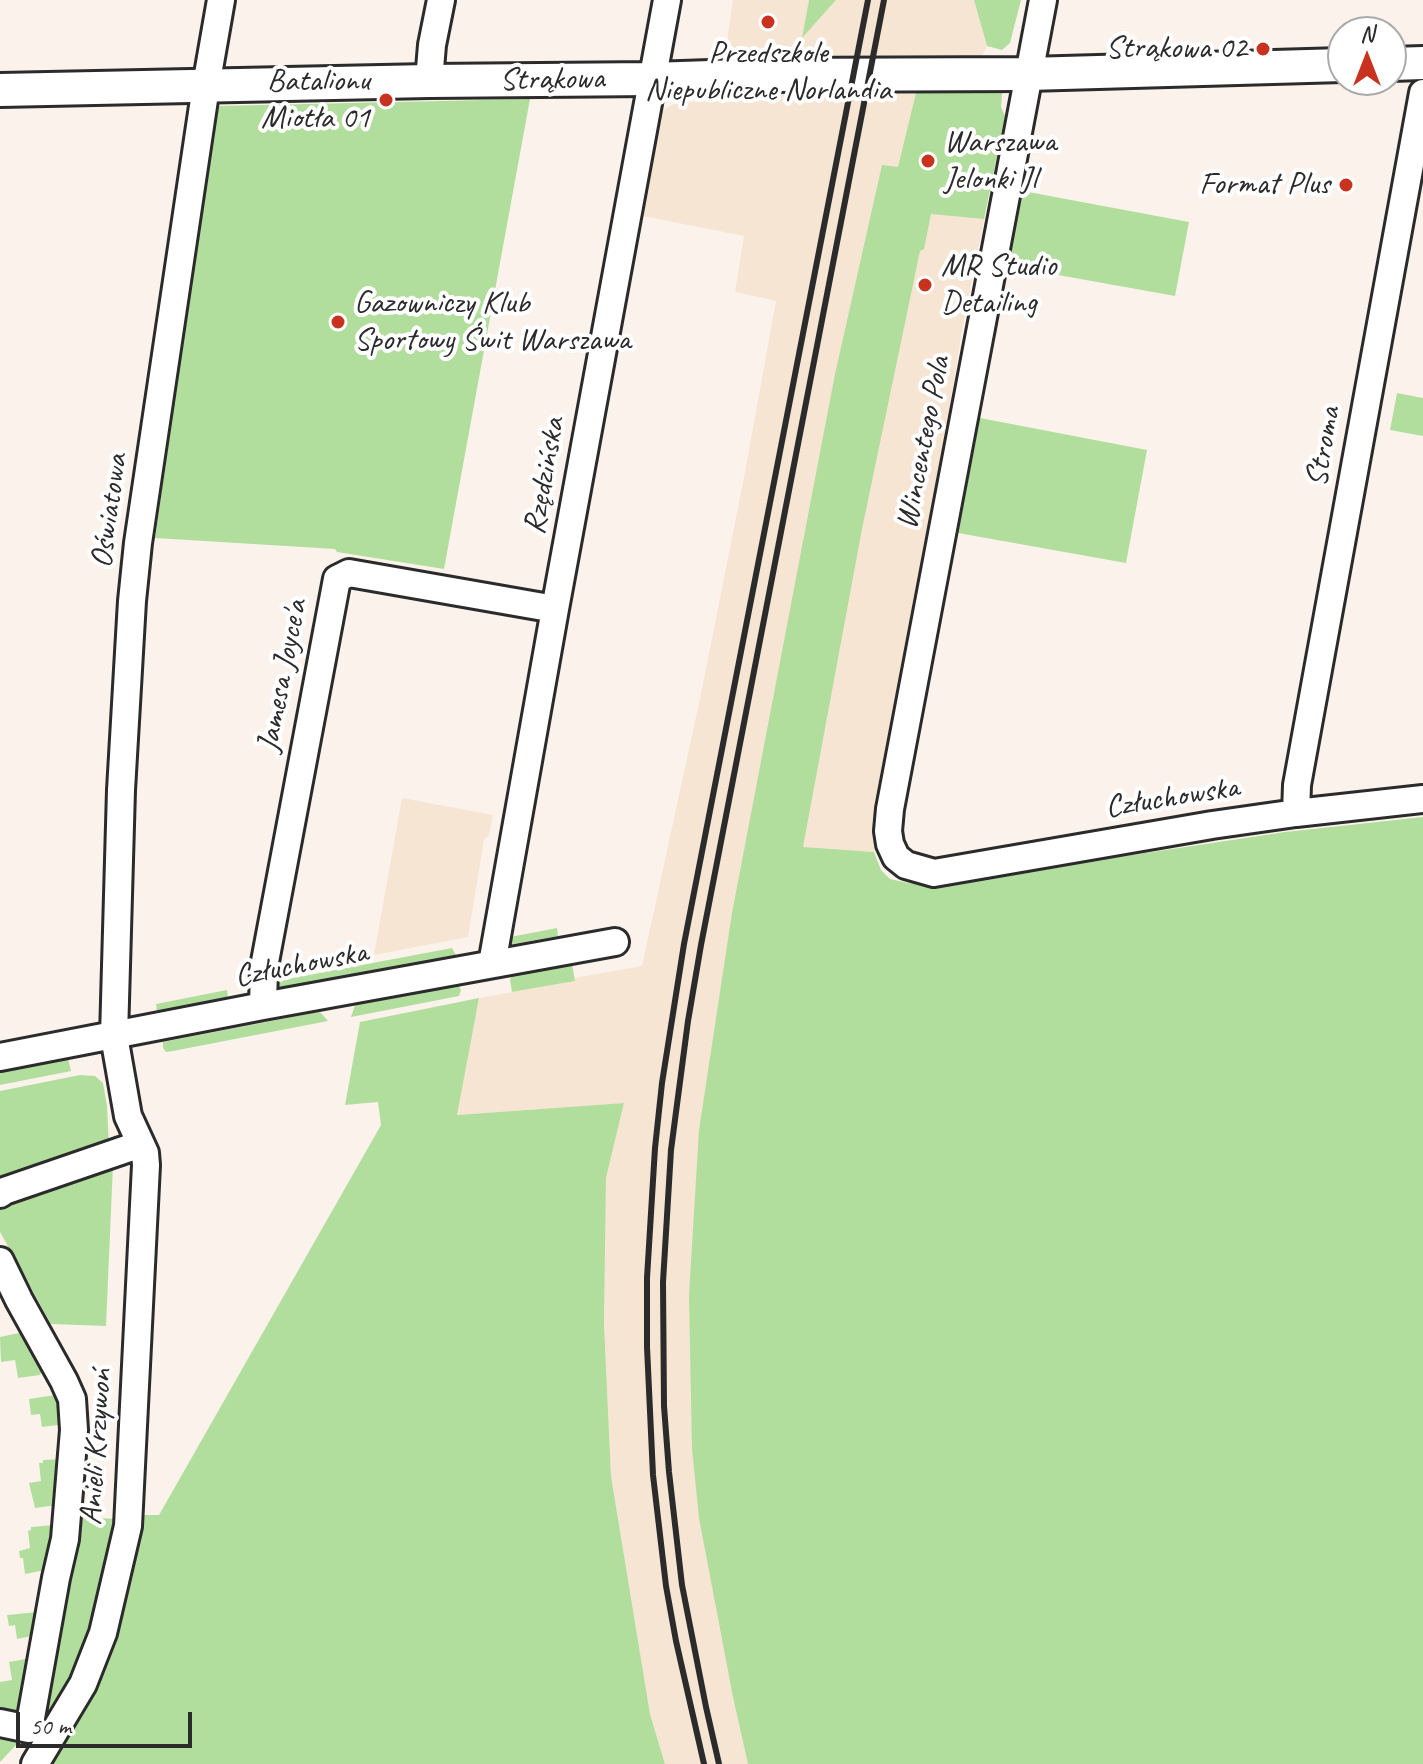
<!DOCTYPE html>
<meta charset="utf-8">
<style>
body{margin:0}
#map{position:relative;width:1423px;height:1764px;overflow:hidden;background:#fbf3eb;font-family:Caveat,sans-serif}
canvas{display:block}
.north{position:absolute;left:1327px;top:16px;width:80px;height:80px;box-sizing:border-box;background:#fff;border:2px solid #aaa;border-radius:50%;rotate:0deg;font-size:22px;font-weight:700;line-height:32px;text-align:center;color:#2b2b2b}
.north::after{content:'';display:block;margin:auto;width:28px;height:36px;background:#c8321e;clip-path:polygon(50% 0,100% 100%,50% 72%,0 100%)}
.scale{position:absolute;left:16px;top:1712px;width:176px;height:36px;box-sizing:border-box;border:4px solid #2b2b2b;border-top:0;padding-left:10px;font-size:24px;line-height:28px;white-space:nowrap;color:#2b2b2b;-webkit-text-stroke:6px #fff;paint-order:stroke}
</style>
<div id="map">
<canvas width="1423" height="1764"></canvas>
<div class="north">N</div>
<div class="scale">50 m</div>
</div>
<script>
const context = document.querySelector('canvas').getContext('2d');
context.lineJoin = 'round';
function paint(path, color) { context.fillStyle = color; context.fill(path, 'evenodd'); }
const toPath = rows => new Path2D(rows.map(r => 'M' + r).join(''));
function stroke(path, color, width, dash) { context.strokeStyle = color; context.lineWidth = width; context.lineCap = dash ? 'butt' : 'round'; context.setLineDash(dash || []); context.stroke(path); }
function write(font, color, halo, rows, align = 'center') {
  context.font = font + ' Caveat,sans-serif'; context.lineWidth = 8; context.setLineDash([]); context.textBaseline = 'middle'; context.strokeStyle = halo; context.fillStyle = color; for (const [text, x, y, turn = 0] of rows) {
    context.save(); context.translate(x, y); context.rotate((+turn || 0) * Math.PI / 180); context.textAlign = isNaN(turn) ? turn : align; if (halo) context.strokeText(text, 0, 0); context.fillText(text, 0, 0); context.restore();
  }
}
const built = toPath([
 [733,0,809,0,803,36,836,0,974,0,987,46,980,60,799,63,801,38,786,52,777,55,725,55],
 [1002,93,1001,107,1005,116,965,314,874,852,803,848,804,1764,665,1764,650,1714,611,1476,604,1324,606,1178,624,1103,456,1115,479,998,574,981,574,978,642,966,702,689,745,472,776,301,735,292,744,236,643,216,662,111,677,102,769,100,780,95],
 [402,798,493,815,489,835,484,840,468,937,374,955]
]);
const green = toPath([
 [809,0,836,0,802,38],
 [974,0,1021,0,1010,43,1002,50,987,46],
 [916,93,1002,93,1001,107,1005,116,984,219,931,214,924,249,920,251,862,529,803,847,874,852,881,870,890,879,908,883,933,885,1285,832,1423,817,1423,1764,748,1764,733,1697,699,1518,692,1449,689,1295,699,1130,732,913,835,374,882,165,898,167],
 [530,99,444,569,337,552,335,549,155,538,217,106],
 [1023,191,1189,222,1175,296,1008,266],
 [1397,393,1423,398,1423,436,1390,430],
 [980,418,1147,450,1126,563,958,533],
 [557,928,558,936,513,944,509,944,505,938],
 [452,948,456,955,272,990,272,982],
 [572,964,575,981,512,992,510,980,512,975],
 [459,986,461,990,459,996,351,1017,355,1005],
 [227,990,228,998,157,1012,156,1004],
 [479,998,457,1115,624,1103,606,1178,604,1324,611,1476,650,1714,665,1764,50,1764,121,1611,142,1515,159,1515,381,1125,378,1102,345,1105,360,1022],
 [318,1012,321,1013,328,1021,173,1051,166,1052,163,1048,163,1042],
 [68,1058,71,1071,0,1085,0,1072],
 [80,1075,95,1076,103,1083,107,1106,109,1146,0,1182,0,1091],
 [113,1165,106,1326,51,1324,0,1232,0,1210,7,1203],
 [24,1332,43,1368,40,1375,18,1378,15,1360,1,1362,0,1337],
 [55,1395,60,1397,66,1424,42,1427,40,1414,31,1415,29,1399],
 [62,1459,57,1505,35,1508,29,1483,41,1481,39,1463,43,1463,43,1460],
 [74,1517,119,1519,96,1620,69,1684,48,1719,47,1714],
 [53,1525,45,1570,25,1574,23,1558,20,1558,19,1551,30,1548,28,1531,31,1530,31,1527],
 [38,1612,37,1635,17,1639,15,1625,9,1626,7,1615],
 [26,1659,32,1659,20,1707,11,1713,0,1712,0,1682,12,1680,9,1662],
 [0,1734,21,1740,0,1762]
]);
const minor = toPath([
 [1043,0,890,809,888,831,890,844,896,857,906,865,934,873,1212,825,1296,813,1423,799],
 [429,81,432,45,441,0],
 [1296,813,1297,785,1423,93],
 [492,964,555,609,667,0],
 [263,1006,264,967,337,579,349,573,555,609],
 [0,1057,263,1006,615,942],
 [0,1194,4,1191,141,1144],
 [0,1261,19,1300,64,1381,72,1399,74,1430,65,1539,56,1578,29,1729,0,1723],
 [35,1764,83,1684,103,1633,128,1526,146,1165,145,1153,128,1116,114,1036,121,790,132,601,138,543,206,86,221,0]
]);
const tertiary = toPath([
 [1391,64,1423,63],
 [0,90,429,81,652,79,769,75,1028,74,1343,65]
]);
const rail = toPath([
 [704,1764,676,1641,666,1586,653,1475,647,1347,647,1278,655,1148,662,1083,684,944,868,0],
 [719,1764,706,1707,682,1585,669,1472,664,1406,663,1282,671,1150,688,1021,701,945,884,0]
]);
const markers = [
 [768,22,8,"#c8321e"],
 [1263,49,8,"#c8321e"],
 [386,100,8,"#c8321e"],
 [928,161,8,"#c8321e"],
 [1346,185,8,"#c8321e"],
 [925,285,8,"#c8321e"],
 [338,322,8,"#c8321e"]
];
const poiNames = [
 ["Strąkowa 02",1247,49],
 ["Przedszkole",768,54,"center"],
 ["Niepubliczne Norlandia",768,91,"center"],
 ["Batalionu",370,82],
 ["Miotła 01",370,119],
 ["Warszawa",944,143,"left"],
 ["Jelonki Jl",944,180,"left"],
 ["Format Plus",1330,185],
 ["MR Studio",941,267,"left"],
 ["Detailing",941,304,"left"],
 ["Gazowniczy Klub",354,304,"left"],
 ["Sportowy Świt Warszawa",354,341,"left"]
];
const streetNames = [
 ["Strąkowa",552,80,-1],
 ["Wincentego Pola",924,443,-79],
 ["Stroma",1324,447,-80],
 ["Rzędzińska",545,476,-80],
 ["Oświatowa",110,511,-82],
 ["Jamesa Joyce'a",283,676,-79],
 ["Człuchowska",1172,798,-9],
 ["Człuchowska",301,965,-11],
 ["Anieli Krzywoń",97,1447,-86]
];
paint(built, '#f6e5d3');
paint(green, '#b2de9d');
stroke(minor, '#2b2b2b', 32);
stroke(tertiary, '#2b2b2b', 38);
stroke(minor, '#fff', 26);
stroke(tertiary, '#fff', 32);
stroke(rail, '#2b2b2b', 6);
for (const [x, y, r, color] of markers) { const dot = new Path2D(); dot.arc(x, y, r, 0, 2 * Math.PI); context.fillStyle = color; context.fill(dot); stroke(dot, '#fff', 3); }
write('32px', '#2b2b2b', '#fff', poiNames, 'right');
write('32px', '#2b2b2b', '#fff', streetNames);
</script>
